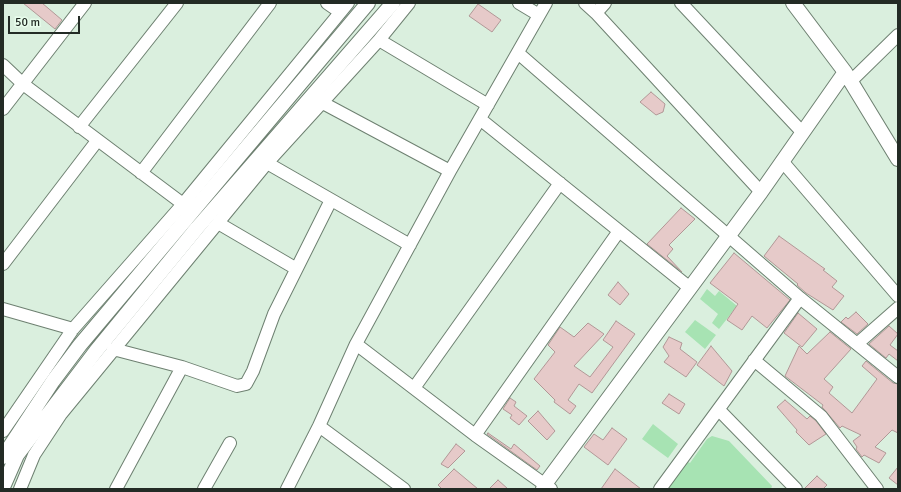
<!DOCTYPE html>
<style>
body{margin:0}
#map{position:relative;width:901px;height:492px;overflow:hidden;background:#daefde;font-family:Signika,sans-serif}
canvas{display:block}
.frame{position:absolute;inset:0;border:4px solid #232b25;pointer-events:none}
.scale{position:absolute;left:8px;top:16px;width:72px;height:18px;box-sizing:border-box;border:2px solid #232b25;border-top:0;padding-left:5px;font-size:12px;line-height:14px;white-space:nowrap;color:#232b25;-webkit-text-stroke:3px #e7fceb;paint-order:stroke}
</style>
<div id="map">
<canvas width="901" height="492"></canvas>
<div class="frame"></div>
<div class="scale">50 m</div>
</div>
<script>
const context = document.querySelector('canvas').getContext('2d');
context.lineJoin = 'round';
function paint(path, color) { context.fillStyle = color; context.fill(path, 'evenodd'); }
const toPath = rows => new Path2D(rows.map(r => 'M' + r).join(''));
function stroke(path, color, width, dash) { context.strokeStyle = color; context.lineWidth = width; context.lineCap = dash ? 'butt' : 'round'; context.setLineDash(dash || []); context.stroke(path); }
const green = toPath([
 [707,289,715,296,719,291,737,306,719,329,712,323,718,314,700,299],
 [695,320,716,335,705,349,685,332],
 [653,424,678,444,668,458,642,439],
 [712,436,729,441,772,486,771,489,666,489,686,461,690,463,707,439]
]);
const building = toPath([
 [23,3,42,3,62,20,55,29,23,3],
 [478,4,501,20,492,32,469,16,478,4],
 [651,92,665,104,663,112,656,115,640,102,651,92],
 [681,208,695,219,669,245,673,249,667,256,682,272,647,244,681,208],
 [779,236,825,269,823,270,837,281,832,287,844,296,833,310,806,293,797,285,798,284,764,256,779,236],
 [734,253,790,300,767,328,752,316,742,330,727,320,738,304,710,283,734,253],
 [618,282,629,294,620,305,608,295,618,282],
 [856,312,868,324,857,334,841,322,846,317,848,319,856,312],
 [798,313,817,329,802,347,784,333,798,313],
 [616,321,635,334,592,393,579,384,568,400,576,406,570,414,554,402,555,400,534,379,555,352,548,345,560,327,574,337,588,323,604,334,574,366,590,377,613,347,603,340,616,321],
 [889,326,898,334,890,345,898,351,898,361,889,354,886,358,869,344,889,326],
 [830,332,851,349,824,379,833,387,829,393,852,413,877,379,862,366,866,361,893,383,898,384,898,433,892,430,875,447,886,453,879,463,864,455,862,457,856,449,857,447,853,441,861,435,842,426,840,428,822,407,823,405,785,376,799,346,807,354,830,332],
 [669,337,682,343,680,349,697,362,686,377,664,362,669,356,663,347,669,337],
 [711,346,732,371,724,386,697,365,711,346],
 [669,394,685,404,679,414,662,403,669,394],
 [510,398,516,402,514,406,527,416,519,425,510,418,512,415,503,409,510,398],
 [785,400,807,419,810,416,816,421,826,434,809,445,796,432,797,430,777,407,785,400],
 [538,411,555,431,547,440,528,421,538,411],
 [612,428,627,439,608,465,584,447,594,434,603,440,612,428],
 [488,433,511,449,514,444,540,466,537,470,487,434,488,433],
 [456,444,465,451,448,468,441,464,456,444],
 [898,467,898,485,889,478,898,467],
 [454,469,478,489,442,489,438,485,454,469],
 [615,469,641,489,601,489,615,469],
 [817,476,827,485,823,489,804,489,817,476],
 [498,480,508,489,489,489,498,480]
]);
const minor = toPath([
 [327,3,340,12],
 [519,3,539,15],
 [585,3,596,13,761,192],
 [681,3,802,132],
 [596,13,605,3],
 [379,40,488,105],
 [518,53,800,298,898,377],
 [3,65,23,84,183,204],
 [851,81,898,35],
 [321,102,450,171],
 [3,109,85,3],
 [480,119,690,288],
 [79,127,177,3],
 [782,161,898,296],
 [267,163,410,245],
 [141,173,270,3],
 [218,223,295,268],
 [3,264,97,141],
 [3,309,73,329],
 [356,344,475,435,551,489],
 [857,344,898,308],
 [113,349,182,367,237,386,246,384,253,371,274,314,331,200],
 [754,360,821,416,877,489],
 [414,388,560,183],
 [719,410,796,489],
 [319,426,404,489],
 [3,431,73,329,183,204,348,3],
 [475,435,619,231],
 [20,489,34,455,61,414,267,163,379,40,409,3],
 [116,489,182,367],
 [204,489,230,443],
 [287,489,319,426,356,344,450,171,546,3],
 [660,489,800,298]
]);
const tertiary = toPath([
 [793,3,845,72,898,159],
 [3,457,53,381,80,345,368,3],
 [3,487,17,455,96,351,197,228,393,3],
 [543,489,545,484,761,192,845,72]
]);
paint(green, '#a7e3b3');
paint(building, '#e6cac9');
stroke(building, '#b19796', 1);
stroke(minor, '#6e8071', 14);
stroke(tertiary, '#6e8071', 16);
stroke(minor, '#fff', 12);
stroke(tertiary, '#fff', 14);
</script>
